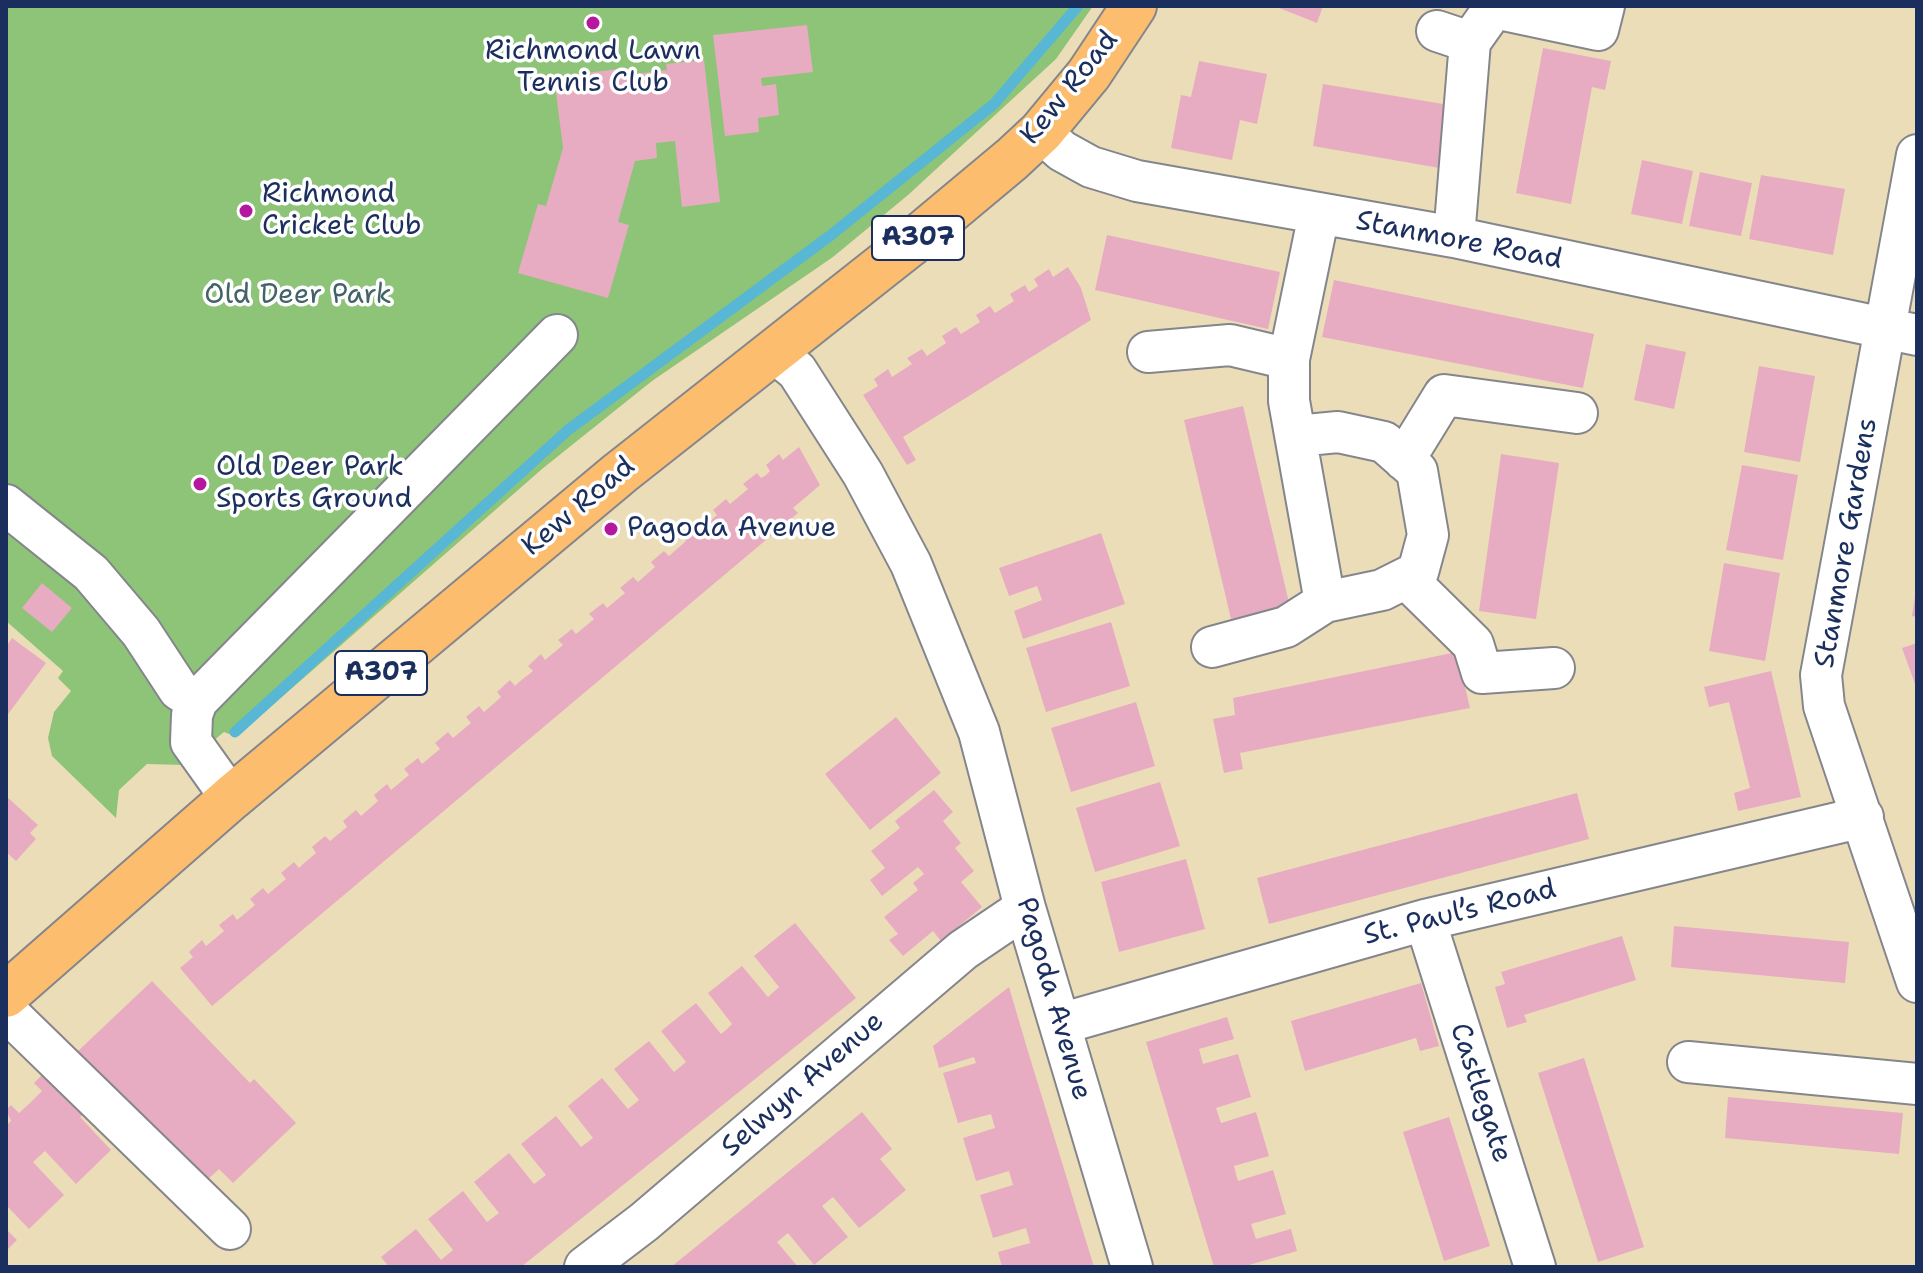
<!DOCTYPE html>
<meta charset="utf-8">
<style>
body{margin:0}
#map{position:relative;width:1923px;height:1273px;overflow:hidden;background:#ecddb9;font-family:"Shantell Sans",sans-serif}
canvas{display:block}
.frame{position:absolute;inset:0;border:8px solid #1b2f5e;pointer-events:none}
</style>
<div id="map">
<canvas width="1923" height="1273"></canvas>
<div class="frame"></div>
</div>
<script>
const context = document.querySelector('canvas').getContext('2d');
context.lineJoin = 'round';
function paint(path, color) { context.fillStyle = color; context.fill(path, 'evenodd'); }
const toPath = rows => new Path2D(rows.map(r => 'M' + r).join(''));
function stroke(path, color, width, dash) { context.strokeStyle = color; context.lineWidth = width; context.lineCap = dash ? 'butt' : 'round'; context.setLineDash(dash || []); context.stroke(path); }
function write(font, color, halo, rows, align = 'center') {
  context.font = font + ' "Shantell Sans",sans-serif'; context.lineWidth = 7; context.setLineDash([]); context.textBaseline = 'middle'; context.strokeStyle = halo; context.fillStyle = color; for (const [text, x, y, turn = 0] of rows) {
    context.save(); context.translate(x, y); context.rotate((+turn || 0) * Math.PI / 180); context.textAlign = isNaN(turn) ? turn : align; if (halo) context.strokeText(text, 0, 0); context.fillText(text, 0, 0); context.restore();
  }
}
const green = toPath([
 [6,6,1093,6,1056,59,908,195,833,257,652,381,542,469,242,732,232,735,224,732,184,765,147,764,119,790,116,818,52,756,48,738,54,712,71,691,58,678,63,671,6,621]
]);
const stream = toPath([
 [235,732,568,430,831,235,994,104,1078,6]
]);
const building = toPath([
 [1274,6,1323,6,1317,23],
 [807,25,813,72,761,78,762,86,776,84,779,115,758,118,759,132,725,136,713,35],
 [1543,48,1611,61,1605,90,1592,87,1571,204,1516,193],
 [704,60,720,202,682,207,675,141,656,143,657,158,635,161,618,222,629,225,608,298,518,273,538,204,546,206,563,148,554,77,626,68,627,75,667,70,666,64],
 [1199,61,1267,74,1257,124,1240,120,1232,160,1171,148,1181,95,1191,97],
 [1323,84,1449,105,1451,170,1313,146],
 [1642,160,1693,171,1682,224,1631,214],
 [1700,172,1752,183,1741,236,1689,226],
 [1761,175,1845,189,1833,255,1749,239],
 [1107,235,1280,272,1268,329,1095,290],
 [1068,267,1081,288,1091,320,903,437,916,460,907,465,863,395,878,386,874,379,888,369,892,377,912,364,907,358,922,349,927,356,946,343,942,336,956,327,961,334,980,322,976,315,990,306,995,313,1014,301,1010,294,1025,285,1029,292,1038,286,1034,279,1049,269,1053,277],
 [1334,280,1594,334,1583,388,1322,337],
 [1646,344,1686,352,1674,409,1634,400],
 [1759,366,1815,376,1800,462,1744,452],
 [1243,406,1290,607,1231,619,1184,420],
 [799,447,820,485,793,508,798,513,212,1006,180,968,193,957,189,952,202,940,206,946,211,942,224,931,219,925,233,914,237,920,242,916,255,905,250,899,263,888,268,894,286,879,281,873,294,862,299,868,303,864,316,853,312,847,325,836,330,841,347,827,343,821,356,810,361,816,378,801,374,795,387,784,391,790,409,775,404,769,418,758,422,764,440,749,435,743,448,732,453,738,471,723,466,717,479,706,484,712,501,697,497,692,510,680,515,686,519,682,533,671,528,666,541,654,545,660,563,645,558,640,572,629,576,634,594,619,589,614,603,603,607,608,625,593,620,588,633,577,638,582,655,567,651,562,664,551,669,556,686,541,682,536,695,525,700,530,717,515,713,510,726,499,730,504,748,489,743,484,757,473,761,478,766,475,770,471,766,465,779,454,783,460],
 [1501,454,1559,463,1536,619,1479,611],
 [1742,465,1798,475,1783,560,1726,550],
 [1101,533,1125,604,1023,639,1014,611,1042,600,1037,586,1009,596,999,568],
 [1724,563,1780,573,1765,661,1709,651],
 [42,583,72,608,52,632,22,608],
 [1915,596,1917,596,1917,617,1912,616],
 [1111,622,1130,686,1046,712,1026,648],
 [12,638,46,663,6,717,6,647],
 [1917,643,1917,683,1915,684,1902,648],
 [1457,652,1470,708,1240,753,1243,769,1224,773,1213,719,1235,715,1233,698],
 [1771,671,1801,797,1738,811,1734,793,1750,788,1729,702,1709,707,1704,687],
 [1136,702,1155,766,1071,792,1051,728],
 [896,717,941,773,870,830,825,774],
 [1160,782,1180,846,1095,872,1076,808],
 [934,790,953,812,943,821,961,843,955,848,974,871,961,882,982,907,941,941,933,931,903,956,889,940,898,934,884,917,918,890,913,883,924,874,918,867,882,896,870,880,885,868,871,851,900,828,895,821],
 [1577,793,1589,839,1269,924,1257,878],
 [6,796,38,825,30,833,36,839,16,861,6,852],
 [1186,859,1205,929,1119,952,1101,882],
 [795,923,856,998,521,1267,389,1267,381,1257,416,1229,441,1260,453,1250,428,1219,463,1191,487,1222,499,1213,474,1182,509,1153,534,1184,546,1175,521,1144,556,1116,581,1147,593,1138,568,1106,602,1078,628,1109,639,1100,614,1069,649,1041,674,1072,686,1062,661,1031,696,1003,721,1034,727,1029,732,1024,708,993,742,966,768,997,779,987,754,956],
 [1674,926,1849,942,1845,983,1671,967],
 [1622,936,1636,980,1524,1015,1527,1022,1507,1028,1495,987,1505,984,1501,972],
 [152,981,250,1083,254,1079,296,1123,233,1183,219,1169,203,1184,77,1052],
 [1421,983,1439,1046,1420,1051,1416,1038,1305,1071,1291,1021],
 [1009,987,1027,1048,1094,1267,1002,1267,998,1252,1030,1243,1028,1235,1026,1228,993,1238,980,1195,1013,1185,1009,1171,976,1181,963,1138,995,1128,991,1114,958,1123,943,1073,976,1063,974,1057,939,1068,933,1046],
 [1227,1017,1234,1039,1199,1049,1203,1064,1238,1054,1251,1097,1216,1108,1221,1123,1256,1112,1269,1156,1234,1166,1236,1174,1238,1181,1273,1170,1286,1214,1251,1224,1256,1239,1291,1229,1297,1251,1242,1267,1214,1267,1146,1042],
 [1584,1058,1644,1247,1598,1262,1538,1073],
 [42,1075,50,1083,54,1079,86,1112,80,1117,111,1150,76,1184,45,1151,33,1162,64,1195,29,1229,6,1205,6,1126,11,1121,6,1110,11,1105,19,1113,31,1102,42,1091,34,1083],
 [1728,1097,1903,1113,1899,1154,1725,1138],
 [862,1112,892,1149,880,1159,906,1190,876,1215,859,1228,833,1197,828,1201,822,1206,848,1237,814,1265,788,1233,777,1242,798,1267,671,1267],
 [1449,1117,1490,1246,1444,1261,1403,1132],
 [6,1229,17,1240,6,1251]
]);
const minor = toPath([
 [1437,31,1470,42],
 [1041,132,1062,151,1091,167,1137,181,1454,237,1917,335],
 [1917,155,1821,675,1824,706,1917,982],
 [1319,214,1289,359,1289,401,1325,602],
 [1454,237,1470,42,1494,8,1598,30,1604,6],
 [774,352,797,371,863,474,911,564,979,732,1025,908,1132,1267],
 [1148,352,1230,345,1289,359],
 [1404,460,1444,395,1577,413],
 [6,505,91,573,141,632,179,690,197,701],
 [1406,578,1473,644,1482,673,1554,668],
 [1212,647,1286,627,1325,602,1382,590,1418,572,1428,535,1417,471,1384,442,1338,432,1296,436],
 [231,798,191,742,192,715,197,701,557,335],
 [1425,920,1535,1267],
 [6,1011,230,1229],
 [1060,1024,1425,920,1863,817],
 [1688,1062,1917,1084],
 [585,1267,644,1222,963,950,1025,908]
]);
const major = toPath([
 [6,995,231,798,620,473,909,245,1012,159,1041,132,1089,74,1134,6]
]);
const markers = [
 [593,23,8,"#b5179e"],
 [246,211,8,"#b5179e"],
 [200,484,8,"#b5179e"],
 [611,529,8,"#b5179e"]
];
const shields = [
 [918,238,92],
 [381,673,92]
];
const shieldNames = [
 ["A307",918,238],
 ["A307",381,673]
];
const poiNames = [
 ["Richmond Lawn",593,52,"center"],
 ["Tennis Club",593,84,"center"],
 ["Richmond",262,195],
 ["Cricket Club",262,227],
 ["Old Deer Park",216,468],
 ["Sports Ground",216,500],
 ["Pagoda Avenue",627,529]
];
const streetNames = [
 ["Kew Road",1070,88,-51],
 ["Stanmore Road",1459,241,11],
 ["Kew Road",579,507,-40],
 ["Stanmore Gardens",1847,543,-80],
 ["St. Paul’s Road",1460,913,-14],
 ["Pagoda Avenue",1053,999,74],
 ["Selwyn Avenue",803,1085,-41],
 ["Castlegate",1480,1093,72]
];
const parkNames = [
 ["Old Deer Park",298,296]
];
paint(green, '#8dc477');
stroke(stream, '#57b7d5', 11);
paint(building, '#e7acc1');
stroke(minor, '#84868c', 44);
stroke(major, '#84868c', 48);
stroke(minor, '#fff', 40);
stroke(major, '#fcbd6f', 44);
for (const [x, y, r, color] of markers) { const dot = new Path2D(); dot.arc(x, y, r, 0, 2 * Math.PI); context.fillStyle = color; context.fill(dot); stroke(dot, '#fff', 3); }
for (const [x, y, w] of shields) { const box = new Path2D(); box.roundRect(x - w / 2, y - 22, w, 44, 6); context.fillStyle = '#fff'; context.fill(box); stroke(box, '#1b2f5e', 2); }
write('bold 26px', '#1b2f5e', null, shieldNames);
write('28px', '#1b2f5e', '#fff', poiNames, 'left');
write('28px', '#1b2f5e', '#fff', streetNames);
write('28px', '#436367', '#fff', parkNames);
</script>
